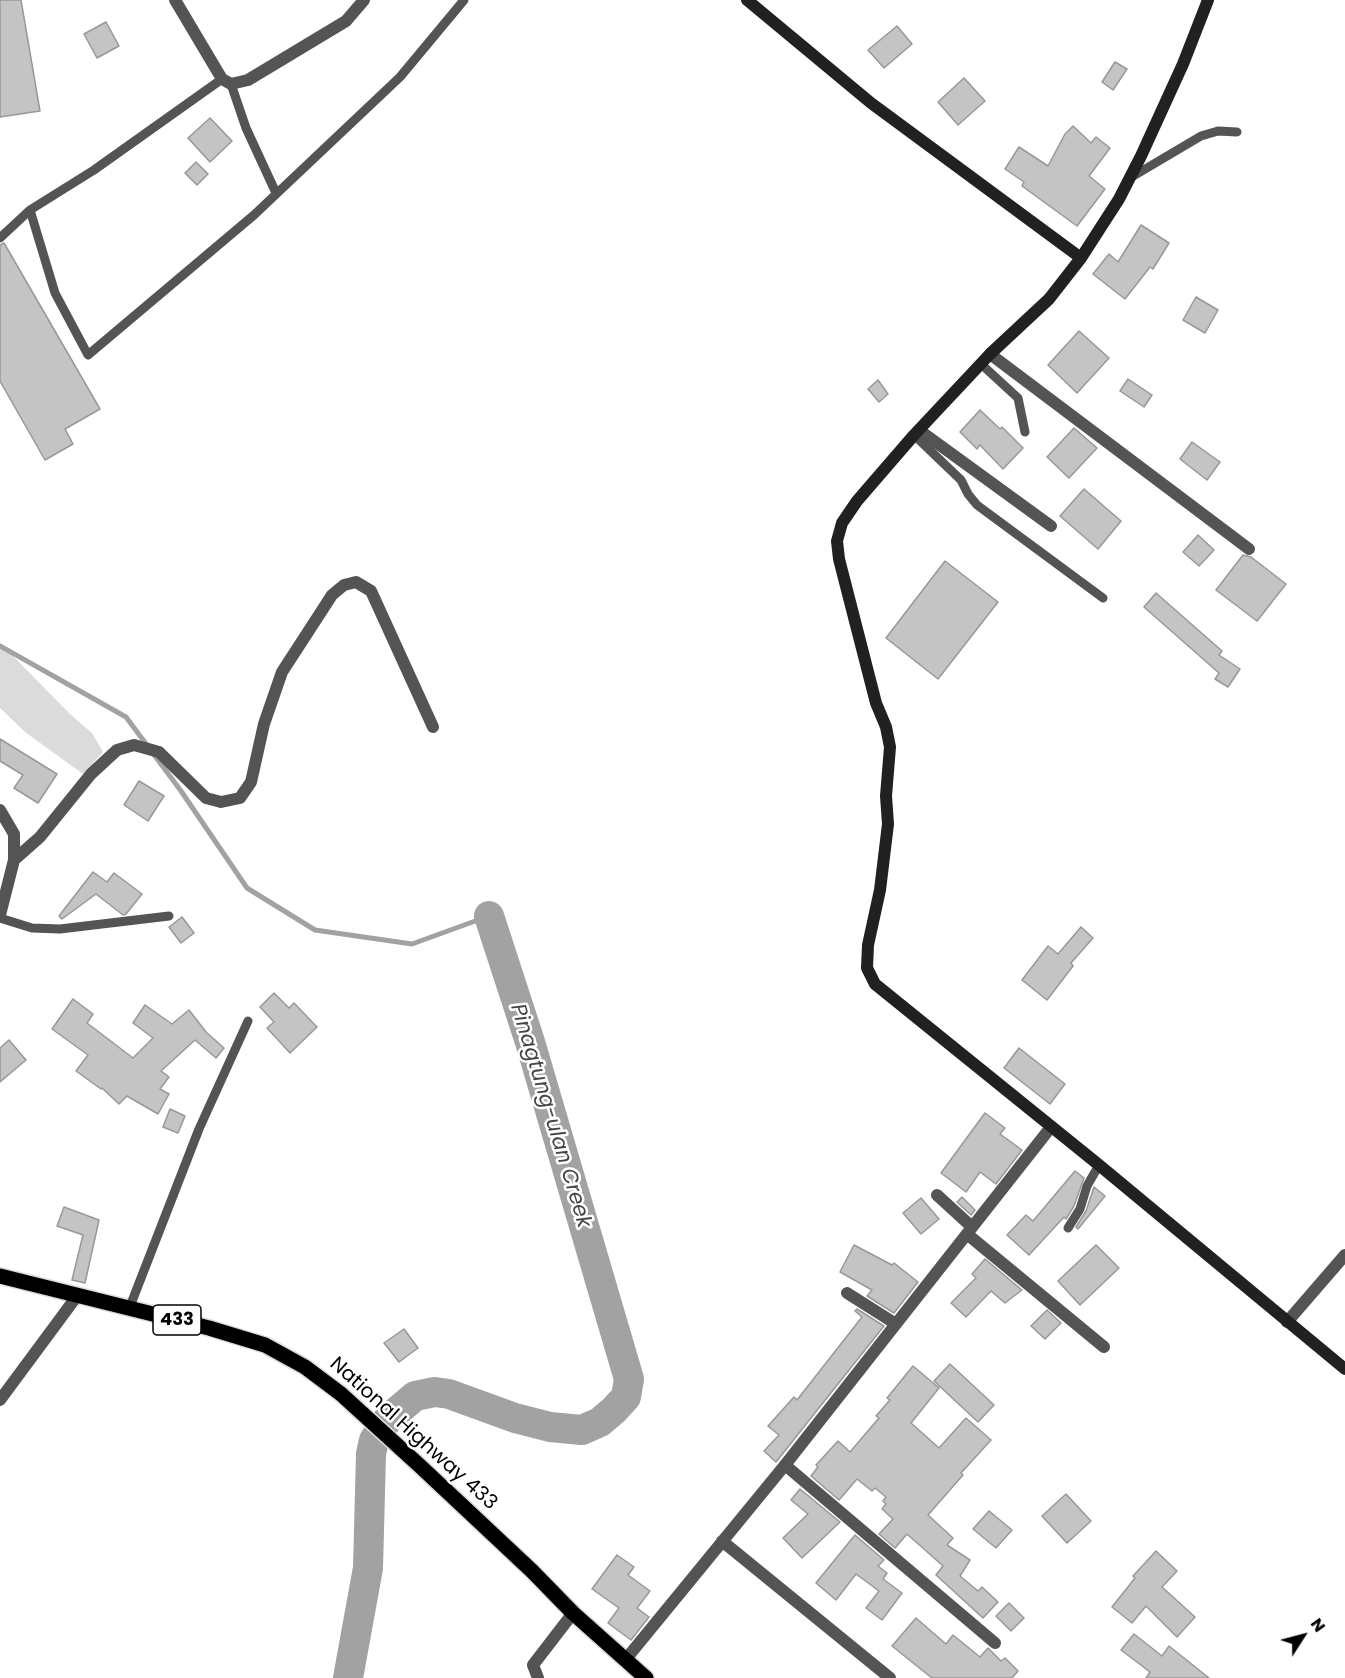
<!DOCTYPE html>
<style>
body{margin:0}
#map{position:relative;width:1345px;height:1678px;overflow:hidden;background:#fff;font-family:Poppins,sans-serif}
canvas{display:block}
.north{position:absolute;left:1273px;top:1606px;width:60px;height:60px;-webkit-text-stroke:4px #fff;paint-order:stroke;rotate:54deg;font-size:16px;font-weight:700;line-height:24px;text-align:center;color:#000}
.north::after{content:'';display:block;margin:auto;width:21px;height:27px;background:#000;clip-path:polygon(50% 0,100% 100%,50% 72%,0 100%)}
</style>
<div id="map">
<canvas width="1345" height="1678"></canvas>
<div class="north">N</div>
</div>
<script>
const context = document.querySelector('canvas').getContext('2d');
context.lineJoin = 'round';
function paint(path, color) { context.fillStyle = color; context.fill(path, 'evenodd'); }
const toPath = rows => new Path2D(rows.map(r => 'M' + r).join(''));
function stroke(path, color, width, dash) { context.strokeStyle = color; context.lineWidth = width; context.lineCap = dash ? 'butt' : 'round'; context.setLineDash(dash || []); context.stroke(path); }
function write(font, color, halo, rows, align = 'center') {
  context.font = font + ' Poppins,sans-serif'; context.lineWidth = 5; context.setLineDash([]); context.textBaseline = 'middle'; context.strokeStyle = halo; context.fillStyle = color; for (const [text, x, y, turn = 0] of rows) {
    context.save(); context.translate(x, y); context.rotate((+turn || 0) * Math.PI / 180); context.textAlign = isNaN(turn) ? turn : align; if (halo) context.strokeText(text, 0, 0); context.fillText(text, 0, 0); context.restore();
  }
}
const green = toPath([
 [0,643,71,715,92,733,103,752,83,774,25,732,0,708]
]);
const stream = toPath([
 [0,646,126,717,181,791,247,888,315,930,412,944,489,916]
]);
const river = toPath([
 [348,1678,368,1568,371,1454,374,1440,388,1419,415,1396,435,1392,449,1394,515,1418,550,1427,582,1430,600,1422,614,1410,626,1397,629,1379,530,1042,489,916]
]);
const building = toPath([
 [0,0,21,0,40,111,0,117,0,0],
 [106,22,119,46,97,58,84,34,106,22],
 [897,26,912,44,884,68,868,50,897,26],
 [1115,62,1127,69,1113,90,1102,82,1115,62],
 [964,78,985,101,958,125,938,102,964,78],
 [210,118,232,141,210,162,188,138,210,118],
 [1073,126,1091,143,1096,137,1110,148,1089,176,1105,189,1077,226,1022,186,1024,182,1005,169,1019,147,1048,166,1065,134,1073,126],
 [196,162,208,174,197,185,185,173,196,162],
 [1141,225,1169,243,1153,269,1150,267,1125,299,1093,274,1109,254,1118,262,1141,225],
 [4,243,100,409,65,429,73,444,45,460,0,381,0,245,4,243],
 [1196,297,1218,310,1205,333,1183,320,1196,297],
 [1079,331,1109,358,1077,393,1048,365,1079,331],
 [1128,379,1152,395,1144,407,1120,391,1128,379],
 [878,380,888,394,879,402,868,389,878,380],
 [980,410,1000,429,1002,427,1023,448,1003,469,980,445,977,449,960,432,980,410],
 [1074,428,1097,448,1069,478,1047,457,1074,428],
 [1192,442,1220,462,1207,480,1180,459,1192,442],
 [1084,489,1121,521,1098,549,1060,516,1084,489],
 [1198,535,1214,550,1199,566,1183,552,1198,535],
 [1243,555,1251,557,1286,584,1257,621,1216,590,1243,555],
 [945,561,998,602,938,679,886,638,945,561],
 [1156,593,1222,651,1219,655,1240,669,1228,687,1215,679,1219,673,1144,607,1156,593],
 [0,739,57,774,38,803,14,788,23,775,0,761,0,739],
 [139,781,164,796,148,821,124,805,139,781],
 [93,872,107,882,114,873,142,894,126,914,123,915,96,894,62,919,59,916,93,872],
 [182,917,194,933,181,943,169,927,182,917],
 [1081,927,1093,938,1071,963,1073,966,1047,1000,1022,980,1048,946,1058,954,1081,927],
 [274,993,289,1008,294,1003,317,1027,290,1053,267,1028,274,1022,260,1007,274,993],
 [73,999,93,1014,87,1023,133,1058,153,1038,133,1023,145,1005,172,1024,189,1010,206,1032,224,1048,216,1058,195,1040,161,1071,169,1077,160,1089,169,1094,158,1114,127,1096,119,1104,102,1088,101,1089,76,1071,88,1055,52,1029,73,999],
 [9,1040,26,1060,0,1082,0,1048,9,1040],
 [1019,1048,1065,1084,1050,1104,1004,1068,1019,1048],
 [170,1109,185,1116,178,1133,163,1127,170,1109],
 [985,1113,1005,1128,1000,1134,1022,1150,996,1184,980,1172,966,1192,941,1173,985,1113],
 [1075,1171,1084,1178,1074,1206,1066,1219,1064,1217,1029,1255,1007,1235,1026,1215,1033,1221,1075,1171],
 [1094,1187,1105,1196,1078,1229,1076,1227,1086,1211,1094,1187],
 [962,1197,975,1210,971,1215,957,1202,962,1197],
 [921,1198,939,1219,921,1234,903,1213,921,1198],
 [64,1207,99,1220,85,1283,72,1280,83,1235,57,1226,64,1207],
 [854,1245,892,1265,894,1263,918,1282,894,1313,867,1296,872,1290,840,1272,854,1245],
 [1096,1245,1119,1268,1080,1305,1058,1281,1096,1245],
 [985,1259,1022,1290,1005,1303,991,1291,966,1317,951,1303,976,1278,972,1274,985,1259],
 [857,1309,884,1326,776,1462,764,1451,779,1435,768,1426,794,1397,797,1400,862,1317,855,1311,857,1309],
 [1047,1310,1061,1323,1045,1339,1031,1326,1047,1310],
 [404,1329,418,1348,399,1362,384,1343,404,1329],
 [950,1364,994,1405,978,1422,934,1381,950,1364],
 [913,1366,939,1388,911,1423,939,1448,966,1418,991,1440,961,1473,963,1475,928,1515,953,1538,947,1545,970,1560,960,1576,978,1591,982,1587,998,1602,983,1618,936,1575,943,1566,907,1534,895,1548,879,1534,893,1519,882,1509,886,1504,883,1501,886,1497,875,1488,872,1491,857,1479,839,1500,811,1476,818,1467,816,1465,838,1441,850,1452,879,1418,876,1416,890,1400,887,1398,913,1366],
 [800,1489,840,1522,802,1558,783,1538,808,1514,791,1500,800,1489],
 [1066,1494,1091,1521,1067,1543,1042,1516,1066,1494],
 [989,1511,1012,1530,996,1548,973,1529,989,1511],
 [855,1535,884,1560,878,1566,887,1573,883,1579,902,1593,882,1620,866,1608,879,1591,856,1574,836,1600,816,1583,855,1535],
 [1156,1551,1177,1571,1162,1587,1195,1617,1177,1637,1146,1606,1132,1623,1112,1607,1135,1578,1133,1576,1156,1551],
 [617,1555,634,1567,628,1575,650,1591,637,1608,649,1617,631,1640,608,1623,619,1608,592,1589,617,1555],
 [1009,1603,1024,1618,1011,1631,996,1616,1009,1603],
 [916,1618,946,1644,953,1635,980,1657,988,1648,1001,1661,1005,1658,1018,1671,1012,1678,932,1678,892,1646,916,1618],
 [1134,1634,1162,1656,1169,1646,1209,1678,1146,1678,1150,1672,1121,1650,1134,1634]
]);
const lane = toPath([
 [231,84,246,128,276,193],
 [1130,178,1201,136,1218,131,1237,132],
 [30,210,55,293,88,355,254,215,400,77,464,0],
 [0,238,30,210,94,170,222,79],
 [981,364,1018,398,1025,432],
 [914,435,961,480,968,494,977,505,1103,598],
 [0,918,32,928,60,929,169,916],
 [1068,1228,1080,1209,1087,1186,1099,1165],
 [129,1309,199,1129,248,1021]
]);
const street = toPath([
 [175,0,222,79,231,84,248,80,346,21,364,0],
 [990,354,1249,549],
 [919,430,1051,526],
 [0,810,14,834,14,860,0,915],
 [14,860,40,837,91,774,117,750,134,745,159,752,206,798,221,802,240,798,251,782,264,724,282,672,332,595,344,585,356,582,371,591,433,727],
 [937,1195,972,1227],
 [967,1234,1104,1347],
 [847,1293,896,1324],
 [1287,1322,1345,1255],
 [0,1400,77,1296],
 [785,1465,995,1643],
 [722,1541,890,1678],
 [626,1659,785,1465,1051,1127],
 [538,1678,533,1665,573,1613]
]);
const secondary = toPath([
 [747,0,871,103,1081,258],
 [1208,0,1183,64,1141,156,1119,199,1081,258,1049,299,990,354,914,435,857,501,842,523,837,541,839,559,876,703,886,727,890,747,886,796,888,824,880,890,868,945,867,968,875,984,1099,1165,1345,1369]
]);
const primary = toPath([
 [0,1276,209,1328,265,1345,305,1367,341,1394,420,1466,532,1571,573,1613,646,1678]
]);
const shields = [
 [177,1320,48]
];
const shieldNames = [
 ["433",177,1320]
];
const streetNames = [
 ["National Highway 433",413,1434,42]
];
const waterNames = [
 ["Pinagtung-ulan Creek",550,1116,73]
];
paint(green, '#dbdbdb');
stroke(stream, '#a2a2a2', 5);
stroke(river, '#a2a2a2', 30);
paint(building, '#c4c4c4');
stroke(building, '#989898', 1.5);
stroke(primary, '#dbdbdb', 18);
stroke(lane, '#545454', 9);
stroke(street, '#545454', 12);
stroke(secondary, '#212121', 12);
stroke(primary, '#000', 15);
for (const [x, y, w] of shields) { const box = new Path2D(); box.roundRect(x - w / 2, y - 15, w, 30, 4.5); context.fillStyle = '#fff'; context.fill(box); stroke(box, '#000', 1.5); }
write('bold 18px', '#000', null, shieldNames);
write('20px', '#000', '#fff', streetNames);
write('italic 21px', '#434343', '#fff', waterNames);
</script>
